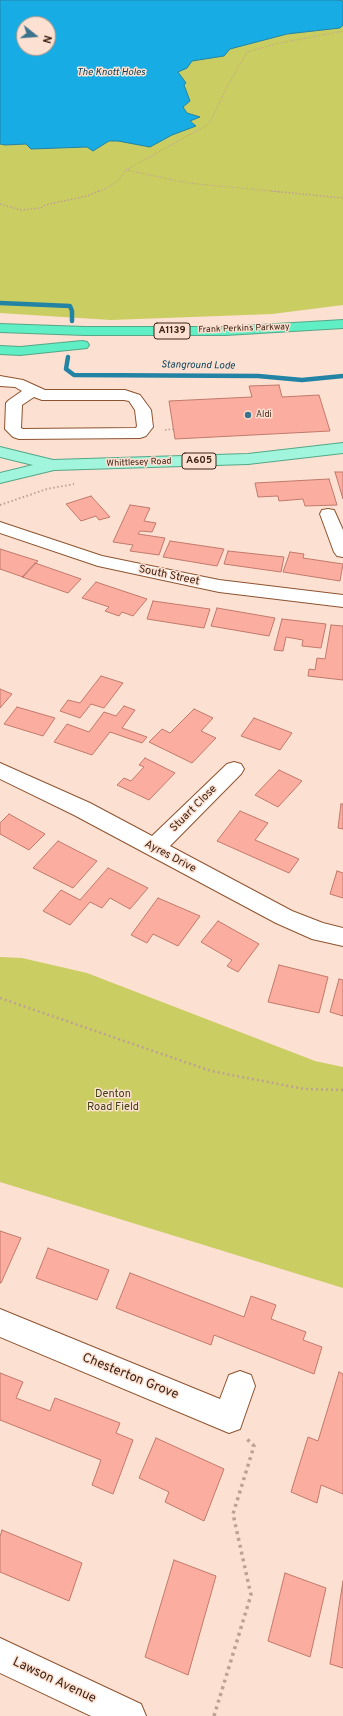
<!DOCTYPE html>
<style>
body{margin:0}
#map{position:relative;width:343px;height:1716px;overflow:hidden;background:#fce0d1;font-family:Overpass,sans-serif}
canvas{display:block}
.north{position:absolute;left:16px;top:16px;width:40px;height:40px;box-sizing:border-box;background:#fce0d1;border:1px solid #b09586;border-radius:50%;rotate:107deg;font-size:11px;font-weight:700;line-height:16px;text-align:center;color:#3e2415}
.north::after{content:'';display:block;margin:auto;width:14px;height:18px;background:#3b738d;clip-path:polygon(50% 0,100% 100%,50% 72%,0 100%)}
</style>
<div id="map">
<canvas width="343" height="1716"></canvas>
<div class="north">N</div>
</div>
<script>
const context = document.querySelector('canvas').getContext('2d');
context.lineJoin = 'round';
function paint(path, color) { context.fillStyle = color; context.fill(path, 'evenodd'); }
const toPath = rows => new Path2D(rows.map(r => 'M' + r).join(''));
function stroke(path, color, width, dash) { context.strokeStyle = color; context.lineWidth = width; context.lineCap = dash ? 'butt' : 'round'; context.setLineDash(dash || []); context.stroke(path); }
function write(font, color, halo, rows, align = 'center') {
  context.font = font + ' Overpass,sans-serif'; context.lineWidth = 3; context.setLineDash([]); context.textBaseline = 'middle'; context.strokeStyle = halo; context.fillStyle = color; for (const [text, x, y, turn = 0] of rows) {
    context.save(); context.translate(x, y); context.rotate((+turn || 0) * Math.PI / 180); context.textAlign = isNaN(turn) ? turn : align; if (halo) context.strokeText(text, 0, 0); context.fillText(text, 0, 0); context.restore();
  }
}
const green = toPath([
 [0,0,343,0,343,305,272,314,111,320,0,313],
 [24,24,48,24,48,48,24,48],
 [0,957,22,958,87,973,315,1061,343,1067,343,1288,0,1182]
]);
const water = toPath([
 [0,0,338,0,343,1,343,25,340,28,287,34,230,49,224,56,192,61,187,68,178,72,186,83,184,85,190,101,183,107,187,113,200,117,190,121,196,126,172,135,150,147,118,141,109,141,93,151,87,147,31,149,26,144,5,145,0,144,0,0],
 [24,24,48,24,48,48,24,48,24,24]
]);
const stream = toPath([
 [0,303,70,306,72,311,72,321],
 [68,357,66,369,74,375,258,376,302,380,343,376]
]);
const building = toPath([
 [279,385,282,397,319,395,330,431,175,439,169,401,252,397,249,386,279,385],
 [335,472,343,472,343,499,335,472],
 [329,479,337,505,305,506,303,499,279,501,278,496,258,497,255,483,329,479],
 [91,496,110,517,99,520,96,516,81,521,66,504,91,496],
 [130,505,150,508,144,521,156,523,152,532,140,531,138,534,165,538,159,555,130,551,133,545,113,542,130,505],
 [170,541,224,549,217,566,163,557,170,541],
 [0,549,38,561,23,577,0,569,0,549],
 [228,551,284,557,281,572,224,564,228,551],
 [290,552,304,554,303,558,343,564,340,581,283,572,290,552],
 [35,563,81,579,68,593,22,577,35,563],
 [96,582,147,599,133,616,122,612,119,616,105,611,109,607,82,598,96,582],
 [153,601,210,609,204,628,147,619,153,601],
 [217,608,275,618,269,636,211,626,217,608],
 [282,619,326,624,321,648,302,646,303,640,286,637,283,651,274,650,282,619],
 [331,625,343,626,343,680,308,676,309,669,315,670,317,658,325,659,331,625],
 [101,676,123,683,104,708,91,704,80,718,60,711,68,700,80,703,101,676],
 [0,689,12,694,0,708,0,689],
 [124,706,135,710,122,728,147,737,142,743,110,732,92,755,54,742,67,724,89,732,104,712,116,716,124,706],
 [17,707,55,718,43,736,4,724,17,707],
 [194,709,213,718,201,731,216,738,192,763,149,742,162,729,170,733,194,709],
 [254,718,292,733,280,750,241,736,254,718],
 [145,758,175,773,149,800,117,785,124,778,131,781,144,767,139,765,145,758],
 [279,770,302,781,278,807,255,795,279,770],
 [341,804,343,804,343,829,338,828,341,804],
 [240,811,268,823,255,840,299,859,289,873,217,841,240,811],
 [9,814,45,834,29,850,0,834,0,823,9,814],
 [58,841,97,861,73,888,33,868,58,841],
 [108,868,148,888,130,909,110,898,102,908,90,902,70,925,43,911,61,890,80,900,108,868],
 [337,871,343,873,343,898,330,894,337,871],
 [158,898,200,916,178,946,153,934,147,943,131,935,158,898],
 [218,921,259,944,238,972,227,966,232,960,201,942,218,921],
 [279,965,328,977,319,1013,268,1002,279,965],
 [339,979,343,980,343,1016,330,1012,339,979],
 [0,1231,21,1238,1,1283,0,1283,0,1231],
 [48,1248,109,1270,97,1300,36,1278,48,1248],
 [130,1273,244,1317,251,1296,276,1305,271,1319,306,1332,303,1340,322,1347,314,1374,214,1335,211,1345,116,1308,130,1273],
 [339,1372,343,1374,343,1494,321,1485,317,1503,291,1492,308,1437,318,1441,339,1372],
 [0,1373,23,1382,16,1398,50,1411,55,1398,120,1423,116,1433,133,1440,113,1494,92,1485,101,1460,0,1420,0,1373],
 [156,1438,224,1469,204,1521,165,1502,169,1492,139,1478,156,1438],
 [2,1530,82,1563,69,1601,0,1572,0,1537,2,1530],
 [174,1560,216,1576,188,1675,145,1657,174,1560],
 [285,1573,326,1588,310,1657,268,1641,285,1573],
 [343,1581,343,1668,330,1664,343,1581]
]);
const pathFar4 = toPath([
 [126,170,188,183,281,192],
 [97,192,107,188,119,180,126,170,209,124,229,83,247,52,275,44,343,31]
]);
const pathFar3 = toPath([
 [271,191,343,198],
 [0,204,21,210,41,208,45,205,87,196,99,191],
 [165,430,174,429]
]);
const pathFar2 = toPath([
 [0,505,47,489,74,484]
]);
const pathFar1 = toPath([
 [0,998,211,1071,304,1089,343,1090]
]);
const path = toPath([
 [214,1716,251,1595,233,1514,254,1446,246,1438]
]);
const minor = toPath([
 [0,376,23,380,45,390,125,390,140,395,151,410,153,427,146,436,140,438,19,439,13,437,5,429,6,403,9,400,22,391,15,387,0,386,0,376],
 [34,397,42,400,124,400,129,401,135,410,137,426,136,428,23,429,21,428,22,405,34,397],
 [328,509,334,510,343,530,343,557,337,556,334,552,320,514,322,510,328,509],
 [0,522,102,556,219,580,343,595,343,607,219,592,98,566,0,533,0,522],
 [234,762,241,764,244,769,241,774,170,846,292,911,323,923,343,928,343,946,312,939,276,923,74,815,0,779,0,763,90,803,152,836,227,764,234,762],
 [0,1309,220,1399,229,1375,240,1371,251,1375,255,1386,240,1429,229,1433,0,1337,0,1309],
 [0,1638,141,1704,146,1716,91,1716,0,1673,0,1638]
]);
const major = toPath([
 [343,443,343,453,248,464,54,470,0,483,0,473,33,465,0,457,0,447,53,460,248,454,343,443]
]);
const highway = toPath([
 [343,320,343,328,226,335,85,335,0,332,0,324,85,327,226,327,343,320],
 [82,341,87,342,89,345,87,348,20,355,0,354,0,346,20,347,82,341]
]);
const markers = [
 [248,415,4,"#3b738d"]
];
const farStreetnames = [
 ["Frank Perkins Parkway",244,329,-2],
 ["Whittlesey Road",139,463,-2]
];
const farPoinames = [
 ["Aldi",256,415]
];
const farWaternames = [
 ["The Knott Holes",111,73],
 ["Stanground Lode",198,366,1]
];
const shields = [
 [172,331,36],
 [199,461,34]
];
const shieldNames = [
 ["A1139",172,331],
 ["A605",199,461]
];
const streetNames = [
 ["South Street",169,576,12],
 ["Stuart Close",194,809,-45],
 ["Ayres Drive",170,857,28]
];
const parkNames = [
 ["Denton",113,1095],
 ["Road Field",113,1108]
];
const nearStreetnames = [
 ["Chesterton Grove",130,1377,22],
 ["Lawson Avenue",54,1681,25]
];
paint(green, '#cacd61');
paint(water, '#17ace3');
stroke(water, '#2383a5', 1);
stroke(stream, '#2383a5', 4.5);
paint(building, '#fbae9f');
stroke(building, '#c1796c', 1);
stroke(minor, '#8e532f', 2);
stroke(major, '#54a787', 2);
stroke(highway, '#54a787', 2);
stroke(pathFar4, '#bda293', 1, [1, 1.5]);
stroke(pathFar3, '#bda293', 1.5, [1.5, 2]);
stroke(pathFar2, '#bda293', 2, [1.5, 2.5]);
stroke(pathFar1, '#bda293', 2.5, [2, 3]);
stroke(path, '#bda293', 3.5, [3, 4]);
paint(minor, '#fff');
paint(major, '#a0f5dc');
paint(highway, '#60eec5');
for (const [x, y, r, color] of markers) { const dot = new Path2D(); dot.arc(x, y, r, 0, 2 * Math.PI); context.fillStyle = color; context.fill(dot); stroke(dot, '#fce0d1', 1.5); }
write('9px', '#3e2415', '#fce0d1', farStreetnames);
write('9px', '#3e2415', '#fce0d1', farPoinames, 'left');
write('italic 10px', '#084158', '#fce0d1', farWaternames);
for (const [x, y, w] of shields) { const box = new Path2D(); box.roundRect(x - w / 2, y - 8, w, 16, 3); context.fillStyle = '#fce0d1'; context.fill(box); stroke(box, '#3e2415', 1); }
write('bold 10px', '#3e2415', null, shieldNames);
write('11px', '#3e2415', '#fce0d1', streetNames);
write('11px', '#414214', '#fce0d1', parkNames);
write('13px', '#3e2415', '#fce0d1', nearStreetnames);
</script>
